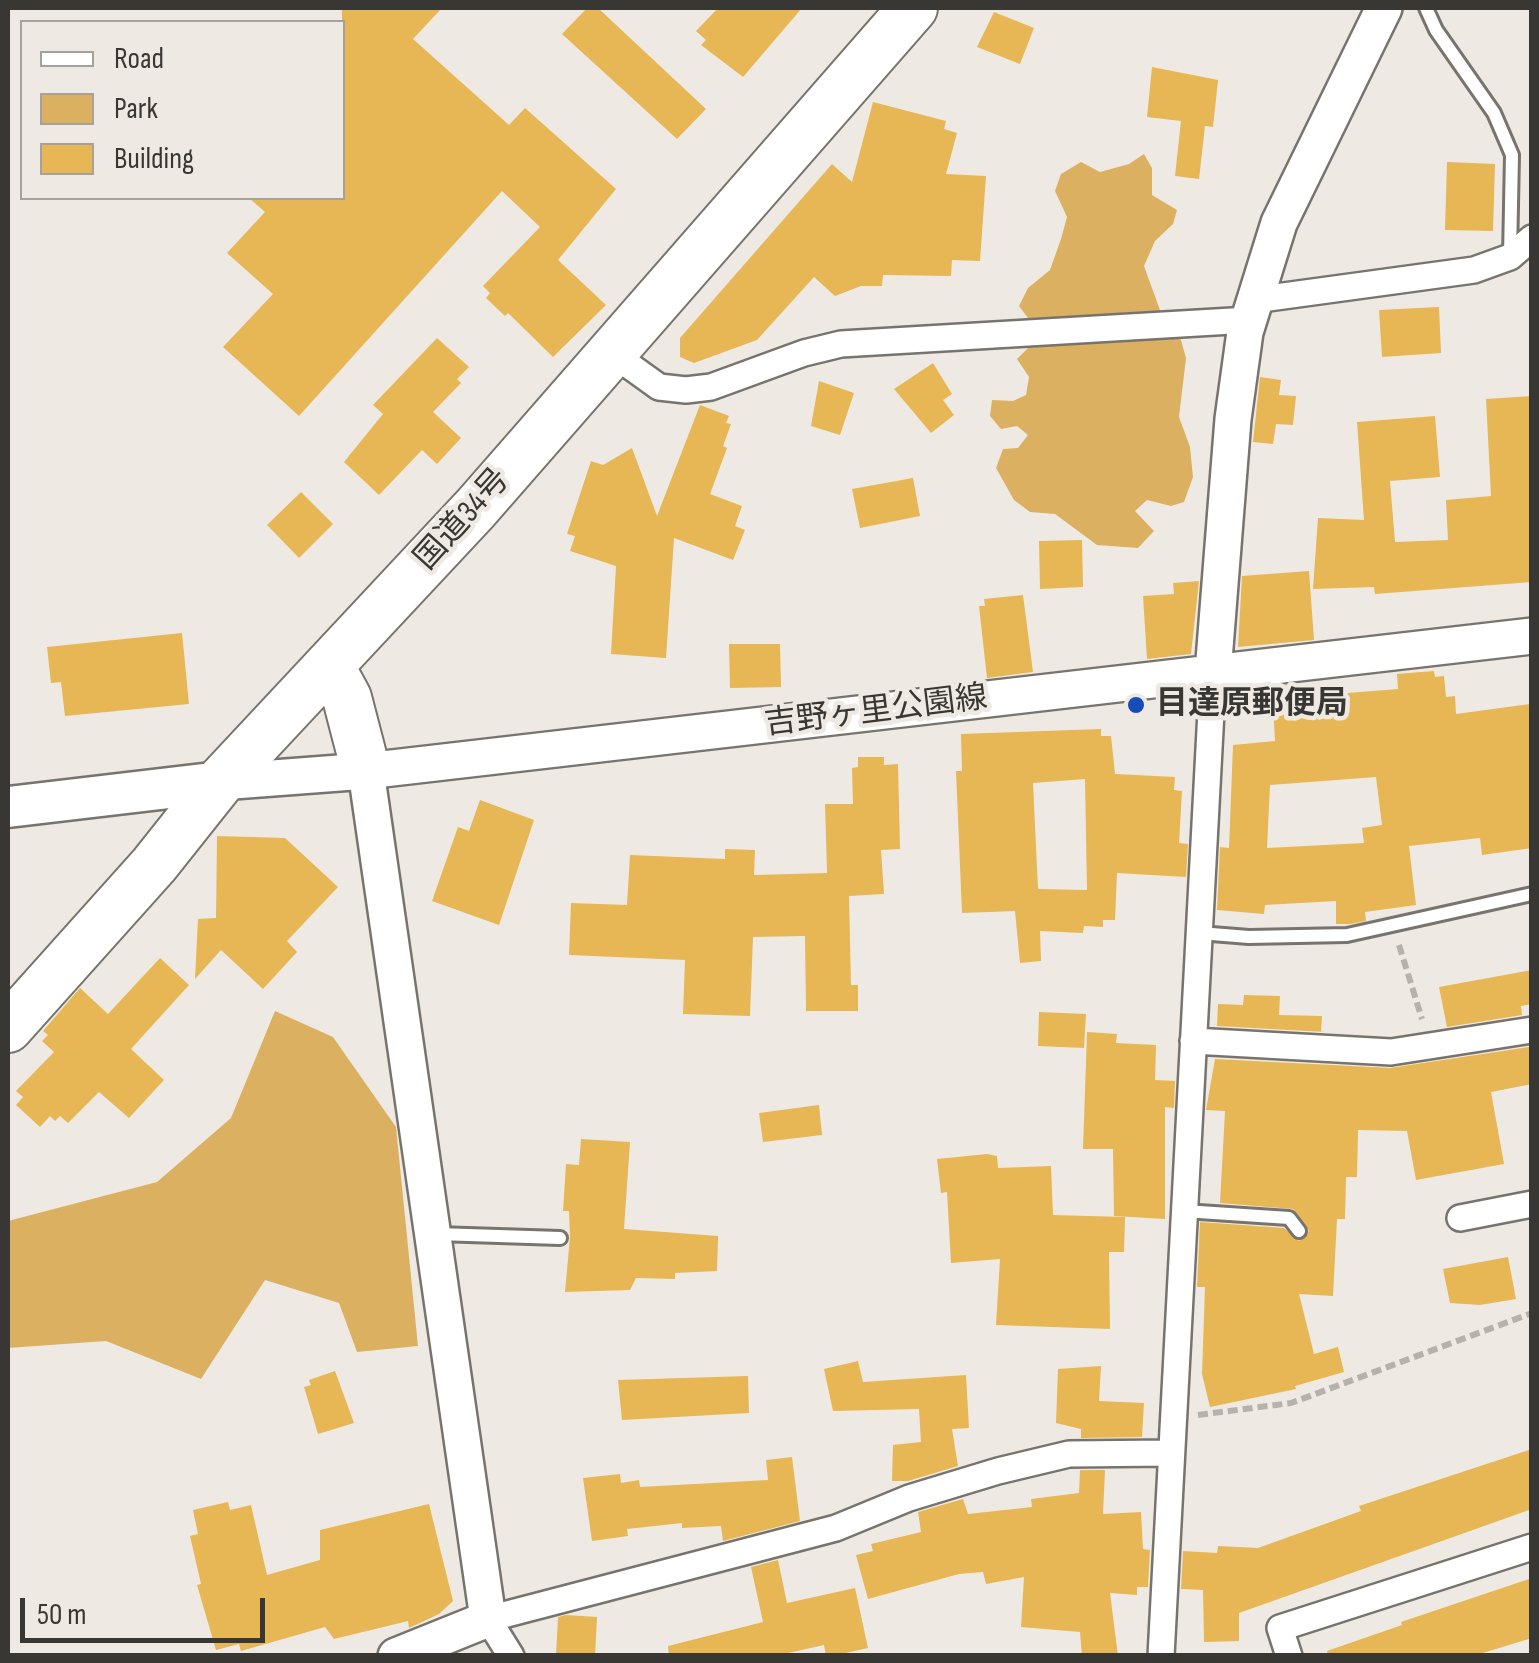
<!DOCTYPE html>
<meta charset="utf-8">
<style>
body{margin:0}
#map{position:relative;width:1539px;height:1663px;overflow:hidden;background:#eeeae3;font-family:"Sofia Sans Condensed",sans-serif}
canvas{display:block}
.frame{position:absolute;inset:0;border:10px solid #383734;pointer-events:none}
.legend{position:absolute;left:20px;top:20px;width:325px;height:180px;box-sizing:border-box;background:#eeeae3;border:2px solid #a5a29d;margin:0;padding:12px 18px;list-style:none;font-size:30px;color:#383734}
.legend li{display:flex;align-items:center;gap:20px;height:50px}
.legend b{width:50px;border:2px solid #a5a29d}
.scale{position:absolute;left:20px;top:1598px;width:245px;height:45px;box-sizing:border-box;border:5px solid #383734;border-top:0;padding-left:12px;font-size:30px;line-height:35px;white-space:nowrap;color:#383734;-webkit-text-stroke:8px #eeeae3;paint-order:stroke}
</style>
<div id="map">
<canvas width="1539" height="1663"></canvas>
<div class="frame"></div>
<ul class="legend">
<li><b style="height:12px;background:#fff"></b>Road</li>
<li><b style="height:28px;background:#dbb161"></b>Park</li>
<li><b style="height:28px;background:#e7b655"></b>Building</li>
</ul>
<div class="scale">50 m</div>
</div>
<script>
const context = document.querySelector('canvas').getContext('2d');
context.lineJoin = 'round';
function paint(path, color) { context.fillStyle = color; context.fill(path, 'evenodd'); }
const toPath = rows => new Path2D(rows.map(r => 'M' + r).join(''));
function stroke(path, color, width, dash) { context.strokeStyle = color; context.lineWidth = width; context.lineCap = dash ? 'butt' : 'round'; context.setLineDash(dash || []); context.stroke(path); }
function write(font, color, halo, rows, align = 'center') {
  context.font = font + ' "Sofia Sans Condensed","Noto Sans JP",sans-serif'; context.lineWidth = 9; context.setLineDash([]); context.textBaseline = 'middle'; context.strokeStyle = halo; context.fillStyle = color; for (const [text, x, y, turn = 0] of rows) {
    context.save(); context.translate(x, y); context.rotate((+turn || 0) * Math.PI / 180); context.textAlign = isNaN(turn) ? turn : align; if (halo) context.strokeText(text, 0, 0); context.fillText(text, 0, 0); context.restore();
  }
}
const green = toPath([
 [1144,154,1152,168,1152,195,1177,210,1173,224,1155,241,1144,266,1161,313,1181,340,1186,358,1179,417,1190,447,1193,477,1184,502,1171,506,1147,500,1135,511,1154,531,1138,548,1097,545,1055,514,1030,512,1014,500,996,468,1003,449,1018,448,1028,435,1017,426,1001,429,990,416,992,400,1013,401,1026,395,1029,377,1017,359,1033,343,1031,322,1019,306,1028,288,1050,270,1061,239,1067,217,1055,191,1061,174,1081,162,1100,172,1129,164],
 [275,1011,333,1037,396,1127,418,1346,357,1352,339,1303,265,1280,201,1379,106,1341,8,1348,8,1221,157,1182,231,1118]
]);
const building = toPath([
 [342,8,442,8,413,39,509,125,525,108,616,189,558,260,606,305,553,357,508,313,505,316,486,298,490,293,483,286,540,227,502,191,299,416,223,347,273,294,227,253,265,212,249,198,342,198],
 [587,8,598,8,706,109,677,139,562,34],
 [718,8,802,8,743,77,701,45,706,40,696,31],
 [994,12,1034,28,1020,64,977,47],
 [1152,67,1218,80,1213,127,1205,126,1199,179,1175,176,1181,121,1147,117],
 [873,102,946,121,944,129,957,133,946,174,986,176,980,261,952,260,951,276,883,275,882,286,861,286,835,296,814,277,757,340,694,363,680,357,680,338,832,164,852,182],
 [1447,162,1495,164,1493,231,1445,230],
 [1439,307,1441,353,1382,357,1379,310],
 [437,338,469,367,457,379,461,383,433,412,461,438,437,464,422,450,379,495,344,462,383,414,373,405],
 [933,363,952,394,943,400,954,415,931,433,894,389],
 [1260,377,1281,380,1279,395,1296,396,1293,425,1276,424,1273,444,1253,442],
 [819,381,854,393,840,435,811,426],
 [1532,396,1532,582,1375,594,1374,587,1313,589,1318,518,1364,520,1357,422,1435,416,1440,477,1390,481,1395,542,1448,540,1446,500,1491,496,1486,399],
 [700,405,729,416,726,423,731,424,723,446,727,448,710,494,742,506,735,526,745,530,733,560,674,538,666,658,611,654,616,566,570,551,575,536,567,534,591,461,603,465,632,448,657,516],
 [913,478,920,516,860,528,852,489],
 [301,492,333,524,299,558,267,525],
 [1082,540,1083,587,1040,589,1039,541],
 [1309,571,1314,640,1238,647,1242,576],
 [1199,581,1191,654,1147,659,1143,596,1174,594,1173,583],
 [1023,595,1033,672,987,678,979,606,985,606,984,599],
 [182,633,189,704,65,716,61,682,51,683,47,647],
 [729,644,780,644,781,687,730,688],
 [1434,671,1435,677,1444,676,1446,697,1455,696,1456,714,1530,704,1532,848,1482,855,1480,838,1409,846,1416,905,1365,912,1366,921,1351,924,1336,924,1336,901,1265,905,1264,914,1217,910,1220,847,1229,848,1233,745,1275,741,1272,687,1309,683,1310,696,1398,689,1397,674],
 [1376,777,1382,825,1362,828,1364,843,1267,848,1270,785],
 [1101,729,1101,736,1111,736,1115,774,1175,777,1174,790,1182,791,1179,843,1188,844,1186,877,1117,873,1115,920,1103,920,1103,927,1084,926,1083,933,1040,931,1041,961,1020,963,1015,911,962,913,956,771,962,771,961,734],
 [1085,779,1087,890,1038,889,1033,783],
 [858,757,884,757,884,765,898,764,900,849,881,850,884,894,849,896,851,985,858,985,858,1011,806,1011,805,936,753,937,750,1016,683,1014,685,960,569,955,571,903,627,905,630,855,725,859,725,849,755,850,754,875,827,873,825,804,853,804,852,768,858,767],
 [480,800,534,820,499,925,432,901,458,827,469,831],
 [217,836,285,838,338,887,287,941,297,952,263,989,221,950,195,979,198,919,216,918],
 [160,958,189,985,131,1049,164,1080,129,1118,99,1092,68,1123,60,1116,55,1121,50,1116,40,1127,16,1105,23,1097,16,1091,54,1052,42,1041,48,1035,43,1031,80,988,108,1014],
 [1532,970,1532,1004,1521,1006,1522,1015,1447,1027,1439,987],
 [1244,995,1280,996,1279,1015,1322,1016,1321,1032,1326,1032,1217,1026,1218,1004,1243,1005],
 [1039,1012,1086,1014,1084,1048,1038,1046],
 [1087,1032,1117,1034,1116,1043,1156,1045,1155,1080,1175,1081,1174,1108,1165,1107,1165,1219,1114,1216,1113,1149,1083,1149],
 [1529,1047,1532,1084,1491,1092,1504,1164,1416,1180,1407,1131,1358,1130,1357,1177,1346,1177,1345,1219,1337,1219,1333,1296,1299,1294,1314,1354,1338,1347,1344,1372,1295,1386,1296,1389,1210,1407,1202,1374,1205,1287,1197,1287,1200,1222,1284,1228,1299,1241,1309,1231,1293,1209,1220,1203,1225,1111,1206,1110,1215,1059,1390,1068],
 [819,1105,822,1135,763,1142,759,1113],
 [581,1139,630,1142,624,1229,718,1236,717,1271,675,1273,675,1279,636,1278,630,1290,565,1292,570,1237,569,1211,563,1211,566,1164,579,1165],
 [987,1154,997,1156,998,1168,1051,1166,1053,1215,1125,1217,1124,1252,1109,1252,1110,1329,996,1325,1000,1259,951,1263,947,1192,941,1193,937,1159],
 [1508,1257,1516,1299,1480,1305,1450,1303,1443,1269],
 [858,1361,863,1382,966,1375,969,1428,952,1429,958,1466,908,1481,892,1481,893,1445,921,1442,919,1409,833,1411,824,1369],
 [1101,1366,1099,1401,1144,1403,1142,1437,1081,1438,1081,1429,1056,1423,1058,1369],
 [335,1371,354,1423,318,1434,304,1387,311,1385,309,1380],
 [748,1376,749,1413,622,1420,618,1380],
 [1532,1449,1532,1509,1239,1613,1239,1641,1204,1642,1203,1590,1181,1589,1183,1551,1217,1553,1218,1546,1258,1548,1361,1511,1359,1506],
 [792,1457,800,1521,723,1541,721,1526,682,1528,682,1523,627,1529,628,1536,592,1541,583,1478,620,1474,621,1483,639,1480,640,1487,768,1480,766,1460],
 [1080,1470,1105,1470,1103,1514,1141,1512,1143,1549,1150,1550,1148,1587,1137,1587,1137,1595,1110,1593,1118,1656,1082,1656,1080,1632,1021,1627,1024,1577,986,1584,983,1572,959,1574,868,1599,856,1555,873,1551,871,1544,921,1532,918,1512,963,1499,968,1514,1032,1507,1031,1499,1079,1493],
 [228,1502,230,1510,251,1505,267,1575,320,1560,320,1530,429,1504,453,1601,439,1614,409,1628,408,1621,334,1639,325,1627,241,1651,239,1644,216,1650,197,1585,201,1584,190,1536,198,1534,193,1510],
 [778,1560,787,1603,855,1588,868,1648,832,1656,826,1656,824,1645,775,1656,669,1656,668,1646,763,1622,751,1567],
 [1532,1578,1532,1638,1473,1656,1328,1656,1327,1651,1402,1625,1401,1622],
 [566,1615,597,1617,595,1656,556,1656,558,1617]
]);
const path = toPath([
 [1399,945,1422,1019],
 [1198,1415,1291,1403,1532,1313]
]);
const lane = toPath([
 [1426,8,1436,30,1494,113,1512,155,1510,256],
 [1199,933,1249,937,1347,935,1532,894],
 [1184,1211,1289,1218,1299,1231],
 [437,1234,560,1238]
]);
const street = toPath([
 [1254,300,1474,270,1510,257,1532,238],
 [609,351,659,387,686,390,711,387,804,353,841,344,1249,320],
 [1193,1041,1391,1052,1532,1030],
 [1460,1218,1532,1204],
 [511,1656,488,1619,836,1528,909,1498,998,1471,1069,1454,1168,1453],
 [1161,1656,1213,673],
 [1289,1656,1280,1628,1532,1547]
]);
const secondary = toPath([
 [1213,673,1233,419,1245,332,1279,223,1384,8],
 [366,771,488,1619,396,1656],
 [220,782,366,771,1532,636]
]);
const primary = toPath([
 [8,807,220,782]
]);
const highway = toPath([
 [329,665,347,698,366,771],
 [8,1028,154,865,220,782,476,508,913,8]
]);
const markers = [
 [1136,705,10,"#184db9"]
];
const streetNames = [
 ["国道34号",463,520,-48],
 ["吉野ヶ里公園線",876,712,-7]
];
const poiNames = [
 ["目達原郵便局",1156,705]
];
paint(green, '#dbb161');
paint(building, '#e7b655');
stroke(lane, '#77736d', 18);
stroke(street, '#77736d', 30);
stroke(secondary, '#77736d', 40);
stroke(primary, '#77736d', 45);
stroke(highway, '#77736d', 52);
stroke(path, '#b5b2ac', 6, [10, 5]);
stroke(lane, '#fff', 12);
stroke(street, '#fff', 25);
stroke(secondary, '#fff', 35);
stroke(primary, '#fff', 40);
stroke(highway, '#fff', 48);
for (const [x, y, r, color] of markers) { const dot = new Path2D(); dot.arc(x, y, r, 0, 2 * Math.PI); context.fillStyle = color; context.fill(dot); stroke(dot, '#eeeae3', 4); }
write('32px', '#383734', '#eeeae3', streetNames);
write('bold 32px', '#383734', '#eeeae3', poiNames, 'left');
</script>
